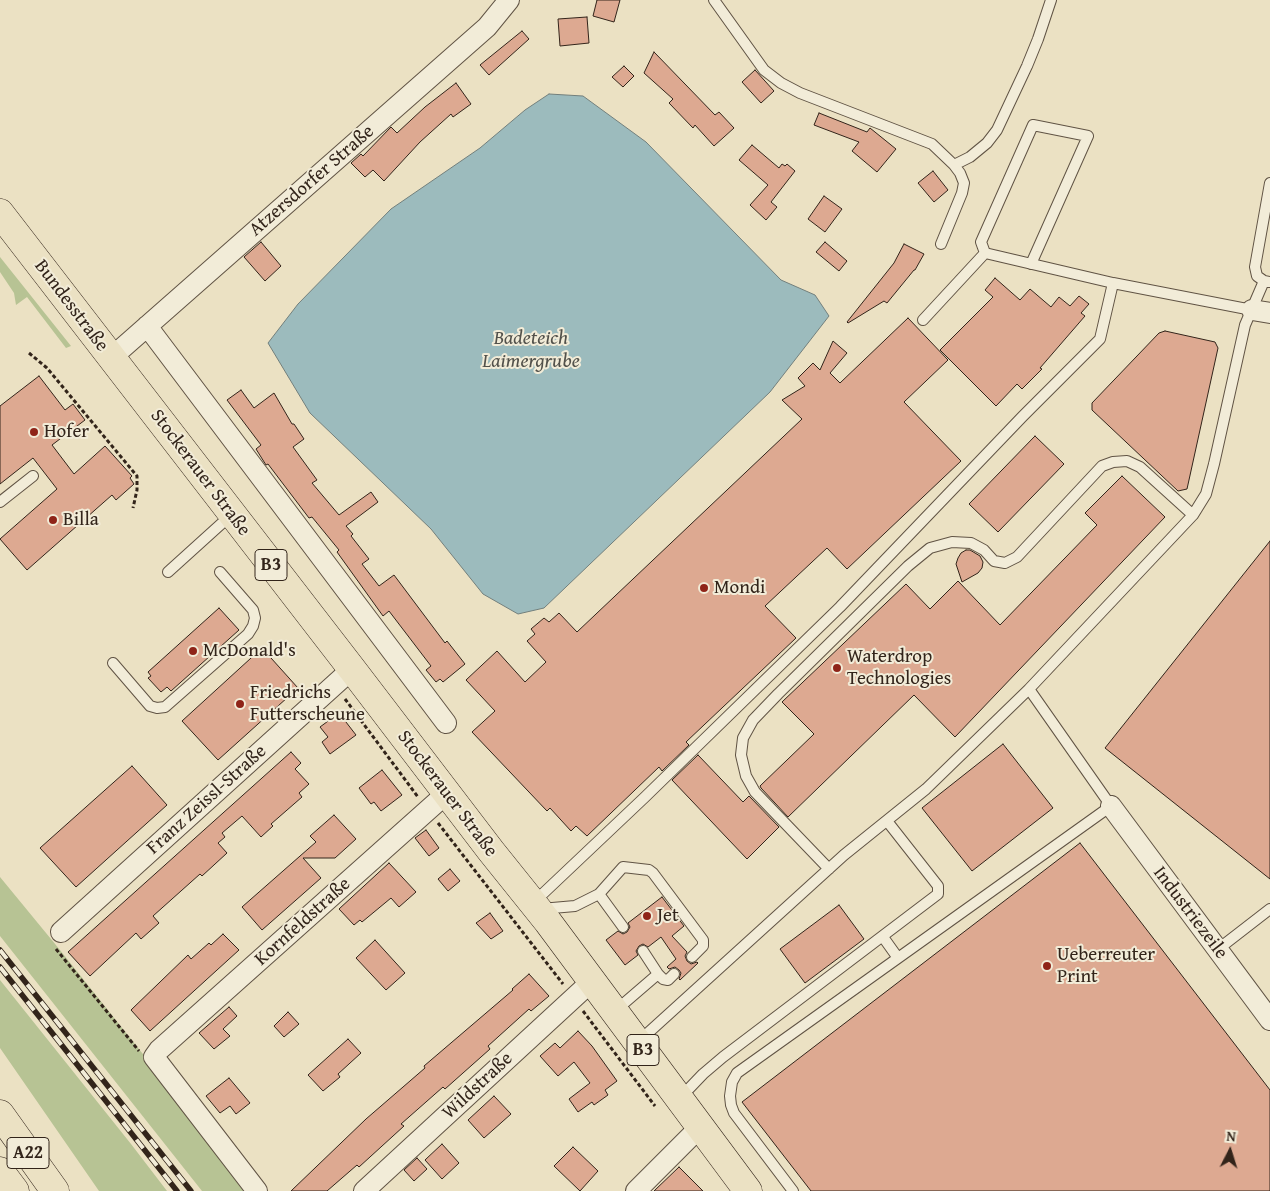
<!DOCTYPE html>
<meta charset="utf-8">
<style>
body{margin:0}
#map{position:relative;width:1270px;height:1191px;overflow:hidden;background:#ebe1c3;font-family:"Gentium Book Plus",serif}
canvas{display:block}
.north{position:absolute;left:1205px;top:1126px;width:50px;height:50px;-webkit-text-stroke:4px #f2ecd8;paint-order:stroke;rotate:5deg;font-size:14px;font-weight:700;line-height:20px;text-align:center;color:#32241a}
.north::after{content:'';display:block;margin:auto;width:18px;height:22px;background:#32241a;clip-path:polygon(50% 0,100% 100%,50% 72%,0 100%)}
</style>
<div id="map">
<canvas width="1270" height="1191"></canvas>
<div class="north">N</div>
</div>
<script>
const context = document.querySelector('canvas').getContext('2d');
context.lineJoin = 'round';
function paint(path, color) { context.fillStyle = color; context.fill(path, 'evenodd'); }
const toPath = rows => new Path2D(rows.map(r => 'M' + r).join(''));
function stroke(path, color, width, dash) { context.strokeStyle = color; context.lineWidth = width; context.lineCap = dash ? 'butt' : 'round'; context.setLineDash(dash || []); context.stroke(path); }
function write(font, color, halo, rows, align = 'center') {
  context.font = font + ' "Gentium Book Plus",serif'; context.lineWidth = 4; context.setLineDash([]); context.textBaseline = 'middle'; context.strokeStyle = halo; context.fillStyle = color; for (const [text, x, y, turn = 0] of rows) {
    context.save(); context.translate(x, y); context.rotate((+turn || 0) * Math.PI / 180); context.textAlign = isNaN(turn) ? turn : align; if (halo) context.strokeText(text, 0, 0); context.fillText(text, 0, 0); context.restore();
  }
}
const green = toPath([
 [0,257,71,346,66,348,27,297,16,305,14,293,0,272],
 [0,877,60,950,252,1191,202,1191,0,936],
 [0,980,131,1144,167,1191,99,1191,0,1048]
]);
const water = toPath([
 [549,94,583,96,646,142,781,280,815,295,829,316,770,392,544,608,518,614,483,594,431,529,310,413,268,343,298,304,391,209,480,148,525,110,549,94]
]);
const building = toPath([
 [597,0,620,0,614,22,593,16,597,0],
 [587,17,589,43,560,46,558,19,587,17],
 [522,31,529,39,489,75,480,65,522,31],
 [654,52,715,115,719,112,734,128,714,146,695,125,693,128,669,103,673,99,644,73,654,52],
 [624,66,634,76,623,87,612,77,624,66],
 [755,70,774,91,761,103,742,82,755,70],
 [456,83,471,104,453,117,451,114,420,142,384,181,373,170,365,177,351,163,361,154,363,156,391,127,397,133,425,107,456,83],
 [819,113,867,132,870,128,896,149,877,172,852,151,859,142,814,125,819,113],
 [752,145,779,168,782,164,785,166,787,164,795,171,771,202,777,207,766,220,750,205,768,185,739,160,752,145],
 [933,171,948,190,934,202,918,183,933,171],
 [824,196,842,209,825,232,808,219,824,196],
 [261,242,281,266,265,281,244,257,261,242],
 [825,242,847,261,839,271,816,252,825,242],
 [904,244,924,254,915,270,914,270,887,303,884,301,848,323,847,322,894,263,904,244],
 [995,278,1020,300,1030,289,1051,307,1059,297,1070,306,1079,296,1089,304,1081,313,1085,316,1040,368,1042,369,1022,389,1017,384,996,406,940,350,993,297,985,290,995,278],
 [908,318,948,360,904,402,961,461,847,569,827,548,765,606,796,638,686,742,689,745,662,771,659,767,587,836,576,826,571,831,550,808,547,811,472,732,495,711,466,680,497,651,525,682,546,662,527,641,535,634,531,629,544,618,549,622,559,613,577,632,802,419,782,400,805,386,798,378,813,363,820,370,833,341,847,353,830,373,840,383,908,318],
 [1165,331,1215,342,1218,348,1187,489,1178,491,1092,410,1092,403,1159,333,1165,331],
 [39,376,65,410,73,404,85,420,52,445,74,474,105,446,132,476,130,478,134,484,116,500,112,495,27,570,0,539,57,489,33,458,0,484,0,406,39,376],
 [241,390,254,408,274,393,292,424,294,424,304,439,293,447,317,480,312,483,339,515,371,492,378,502,346,526,353,534,351,536,369,559,362,564,379,586,394,575,445,643,447,641,465,664,443,682,440,679,436,682,426,670,431,666,389,611,383,616,337,552,339,550,312,517,309,518,268,464,266,465,256,449,261,445,227,400,241,390],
 [1035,436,1064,464,998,532,969,504,1035,436],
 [1122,476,1165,517,955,737,914,695,788,817,761,788,760,786,814,734,782,702,906,584,930,609,958,581,1000,625,1097,525,1085,513,1122,476],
 [1270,541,1270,879,1105,748,1270,541],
 [966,550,970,550,980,556,983,562,982,568,978,573,962,582,956,564,958,558,961,553,966,550],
 [219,608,239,630,171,691,167,687,161,692,148,678,151,676,148,672,219,608],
 [262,648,298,688,218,760,182,721,262,648],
 [339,713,356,735,330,754,322,742,328,737,320,727,339,713],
 [1003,744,1053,808,972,871,922,808,1003,744],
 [291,752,301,763,295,769,309,784,299,793,302,797,271,824,273,826,261,837,242,816,222,833,225,837,218,843,227,853,202,876,200,874,153,916,159,923,141,939,136,933,90,976,68,952,291,752],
 [698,755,743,802,749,796,779,827,747,859,672,780,698,755],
 [132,766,167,805,76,887,40,848,132,766],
 [382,770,402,795,381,811,374,802,371,804,359,788,382,770],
 [334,815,356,839,335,858,303,858,321,878,262,930,242,907,316,842,310,836,334,815],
 [426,830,439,848,429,856,415,838,426,830],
 [1080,843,1270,1090,1270,1191,811,1191,742,1102,1080,843],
 [389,863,416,892,399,907,391,898,362,922,360,920,354,925,339,909,389,863],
 [450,869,460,881,448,891,438,879,450,869],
 [662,897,684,926,672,936,687,952,685,956,687,961,691,964,697,962,698,963,680,980,679,979,681,973,679,970,675,967,669,969,667,967,676,959,661,937,648,947,643,944,639,946,636,951,638,955,625,965,606,940,618,931,623,934,627,932,630,927,628,923,662,897],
 [839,905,864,939,805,983,780,949,839,905],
 [490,913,503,931,491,939,476,923,490,913],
 [223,934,239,950,150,1031,131,1010,188,955,191,959,209,943,211,945,223,934],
 [375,940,405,973,386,990,356,958,375,940],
 [529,974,549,996,531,1011,529,1009,488,1046,490,1049,445,1089,443,1087,401,1124,404,1126,359,1167,357,1165,327,1191,291,1191,366,1119,425,1068,424,1066,513,990,512,989,529,974],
 [229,1007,237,1016,223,1029,230,1036,214,1049,199,1033,229,1007],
 [288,1012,299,1024,284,1037,274,1026,288,1012],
 [578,1031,592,1046,617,1081,605,1090,608,1095,594,1105,592,1102,578,1112,569,1099,590,1083,574,1062,558,1076,540,1056,555,1043,560,1048,578,1031],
 [348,1039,361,1053,338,1074,340,1077,323,1091,308,1075,348,1039],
 [229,1078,250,1103,236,1114,230,1106,220,1113,206,1096,229,1078],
 [494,1096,511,1114,484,1138,468,1120,494,1096],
 [442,1144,459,1163,442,1179,425,1160,442,1144],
 [573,1147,598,1171,580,1191,554,1166,573,1147],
 [417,1158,427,1169,414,1181,404,1170,417,1158],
 [679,1167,703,1191,654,1191,679,1167]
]);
const path = toPath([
 [29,353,47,368,137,476,137,490,133,508],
 [345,699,418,797],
 [438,823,563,984],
 [56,949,139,1051],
 [583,1011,655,1106]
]);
const service = toPath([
 [714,0,764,70,781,83,800,93,932,144,954,165,960,173,964,183,962,193,941,244],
 [954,165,970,157,987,143,997,130,1027,66,1038,39,1051,0],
 [985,253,981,242,1033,125,1088,136,1031,264],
 [985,253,1113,283,1252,310],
 [1269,282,1264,281,1257,276,1255,267,1270,183],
 [923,320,985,253],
 [0,502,33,476],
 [168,572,231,515],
 [113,663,150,706,157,708,165,707,248,634,253,626,255,618,253,610,220,572],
 [829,869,755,792,746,776,741,755,743,738,753,720,778,694,908,566,930,548,952,542,971,543,984,550,994,561,1005,563,1017,557,1102,466,1113,462,1127,461,1140,467,1193,515],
 [599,894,623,927],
 [533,903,645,797,840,607,1023,416,1100,339,1113,283],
 [541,909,575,906,599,894,623,867,649,870,653,873,703,940,703,946,692,957],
 [883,937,898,958],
 [1217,950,1270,909],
 [658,974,663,979,668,980,674,974],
 [615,1011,658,974,643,951],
 [638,1042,844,855,926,789,1029,689],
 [680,1098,703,1074,723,1057,938,894,938,886,887,821],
 [793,1191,734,1113,731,1105,730,1096,732,1082,737,1073,1111,806,1029,689,1193,515,1206,494,1214,464,1245,325,1264,281]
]);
const minor = toPath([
 [1252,310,1270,313],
 [147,326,446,723],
 [111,358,487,27,509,0],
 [1111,806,1270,1020],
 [61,932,352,669],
 [257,1191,154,1057,159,1050,447,793],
 [364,1191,592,981],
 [636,1191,700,1127]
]);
const primary = toPath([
 [0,213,352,669,491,851,548,922,748,1191]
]);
const motorway = toPath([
 [0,1114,55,1191],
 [0,1171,15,1191]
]);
const rail = toPath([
 [0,950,191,1191],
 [0,967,177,1191]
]);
const markers = [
 [34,432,5,"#8f2418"],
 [53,520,5,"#8f2418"],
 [704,588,5,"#8f2418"],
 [193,651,5,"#8f2418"],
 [837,668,5,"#8f2418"],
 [240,704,5,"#8f2418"],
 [647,916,5,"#8f2418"],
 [1047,966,5,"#8f2418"]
];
const shields = [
 [271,565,32],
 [643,1050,32],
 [28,1153,42]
];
const shieldNames = [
 ["B3",271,565],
 ["B3",643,1050],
 ["A22",28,1153]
];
const streetNames = [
 ["Atzersdorfer Straße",312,181,-41],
 ["Bundesstraße",71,306,53],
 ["Stockerauer Straße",200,473,53],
 ["Stockerauer Straße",447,794,53],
 ["Franz Zeissl-Straße",207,800,-42],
 ["Industriezeile",1190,913,53],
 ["Kornfeldstraße",303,922,-42],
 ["Wildstraße",478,1086,-43]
];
const poiNames = [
 ["Hofer",44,432],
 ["Billa",63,520],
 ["Mondi",714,588],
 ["McDonald's",203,651],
 ["Waterdrop",847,657],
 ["Technologies",847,679],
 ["Friedrichs",250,693],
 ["Futterscheune",250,715],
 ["Jet",657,916],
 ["Ueberreuter",1057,955],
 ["Print",1057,977]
];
const waterNames = [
 ["Badeteich",531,339],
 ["Laimergrube",531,362]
];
paint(green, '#b7c394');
paint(water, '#9cbbbd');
stroke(water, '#727f7c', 1);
paint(building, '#dda991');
stroke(building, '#32241a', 1);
stroke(service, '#605344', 12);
stroke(minor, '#605344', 22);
stroke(primary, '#32241a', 29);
stroke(motorway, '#32241a', 29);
stroke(path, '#32241a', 3, [4, 2.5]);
stroke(service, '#f2ecd8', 10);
stroke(minor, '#f2ecd8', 20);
stroke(primary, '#ebe1c3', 28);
stroke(motorway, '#ebe1c3', 28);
stroke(rail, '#32241a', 5.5);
stroke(rail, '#f2ecd8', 4, [11]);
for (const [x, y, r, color] of markers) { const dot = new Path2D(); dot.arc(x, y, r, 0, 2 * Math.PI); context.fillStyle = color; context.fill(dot); stroke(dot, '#f2ecd8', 2); }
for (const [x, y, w] of shields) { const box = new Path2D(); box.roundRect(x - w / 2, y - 15.5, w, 31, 4); context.fillStyle = '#f2ecd8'; context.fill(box); stroke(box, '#32241a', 1); }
write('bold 18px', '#32241a', null, shieldNames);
write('19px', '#32241a', '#f2ecd8', streetNames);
write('19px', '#32241a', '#f2ecd8', poiNames, 'left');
write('italic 20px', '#52514b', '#f2ecd8', waterNames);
</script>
